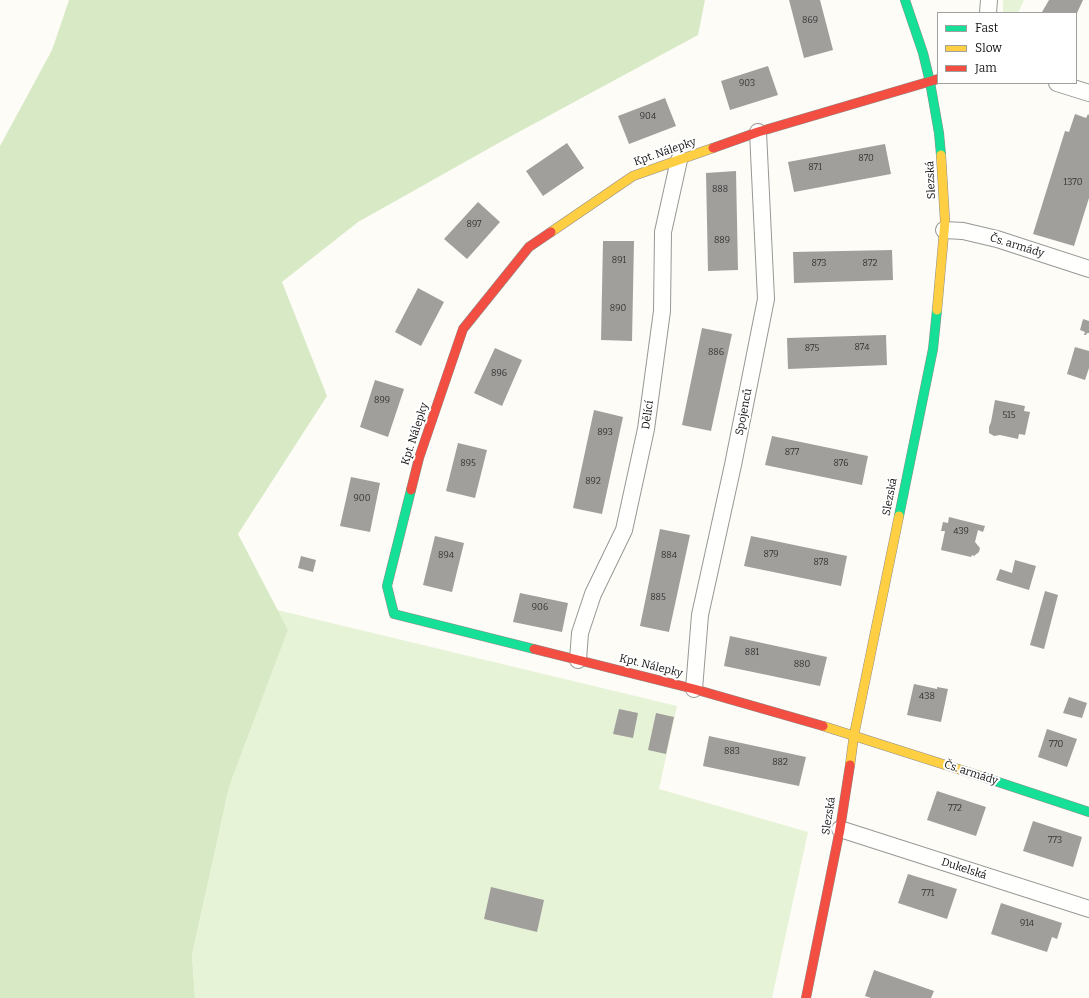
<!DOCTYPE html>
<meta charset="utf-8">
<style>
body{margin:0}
#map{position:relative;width:1089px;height:998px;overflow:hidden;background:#fdfcf7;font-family:Bitter,serif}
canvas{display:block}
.legend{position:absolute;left:937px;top:12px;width:140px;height:72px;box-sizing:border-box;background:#fff;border:1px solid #a0a0a0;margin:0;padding:5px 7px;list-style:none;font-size:12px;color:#111}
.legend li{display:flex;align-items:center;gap:8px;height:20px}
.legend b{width:20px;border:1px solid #a0a0a0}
</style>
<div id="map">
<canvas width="1089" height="998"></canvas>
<ul class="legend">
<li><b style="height:5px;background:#16e098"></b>Fast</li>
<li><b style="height:5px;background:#ffcf43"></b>Slow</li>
<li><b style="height:5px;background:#f24e42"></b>Jam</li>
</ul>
</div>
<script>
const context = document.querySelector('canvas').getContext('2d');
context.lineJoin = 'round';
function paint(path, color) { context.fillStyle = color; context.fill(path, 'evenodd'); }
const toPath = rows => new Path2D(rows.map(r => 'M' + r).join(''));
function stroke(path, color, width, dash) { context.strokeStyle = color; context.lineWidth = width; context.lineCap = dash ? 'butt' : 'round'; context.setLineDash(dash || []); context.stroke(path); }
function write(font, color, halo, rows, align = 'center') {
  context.font = font + ' Bitter,serif'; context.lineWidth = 4; context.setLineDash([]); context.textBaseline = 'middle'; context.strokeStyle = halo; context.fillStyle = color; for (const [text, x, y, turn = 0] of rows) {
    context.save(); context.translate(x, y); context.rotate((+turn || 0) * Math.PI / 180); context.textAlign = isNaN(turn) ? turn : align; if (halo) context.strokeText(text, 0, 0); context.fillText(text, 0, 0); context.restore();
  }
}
const green = toPath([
 [1003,0,1024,0,1018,13,1003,13],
 [277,610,677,706,659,789,808,832,772,998,195,998,192,955,229,787,288,630]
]);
const forest = toPath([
 [69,0,705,0,698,35,504,140,358,222,282,282,327,396,238,534,288,630,229,787,192,955,195,998,0,998,0,146,52,50]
]);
const building = toPath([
 [789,0,820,0,833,50,804,58],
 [1049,0,1083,0,1077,13,1042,12],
 [768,66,778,95,730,110,721,81],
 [665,98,676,126,629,144,618,116],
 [1075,114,1086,118,1088,114,1089,115,1089,198,1074,246,1033,234,1065,131,1069,132],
 [567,143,584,168,543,196,526,171],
 [885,144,891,174,794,192,788,162],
 [736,171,738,270,708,271,706,173],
 [478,202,500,222,467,259,444,239],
 [603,241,634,241,632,341,601,340],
 [892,250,893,280,794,283,793,252],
 [418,288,444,302,421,346,395,332],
 [1083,319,1089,321,1089,333,1087,333,1086,335,1084,335,1085,332,1080,330],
 [702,328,732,334,711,431,682,425],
 [886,335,887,365,788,369,787,338],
 [1075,347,1089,351,1089,368,1085,380,1067,374],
 [495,348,522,360,502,406,474,393],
 [375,380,404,389,388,437,360,427],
 [995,400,1025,406,1024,411,1030,412,1025,435,1019,434,1018,439,1000,435,994,436,989,433,989,427,991,422],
 [594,410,623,417,602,514,573,508],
 [772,436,868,456,862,485,765,465],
 [458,443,487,450,475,498,446,491],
 [351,477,380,483,370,532,340,526],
 [949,517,985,526,983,532,978,530,975,542,980,548,979,552,974,556,972,555,971,557,941,550,945,531,941,531,943,522,948,523],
 [660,529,690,535,669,632,640,626],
 [435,536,464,543,452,592,423,585],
 [751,536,847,556,841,586,744,566],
 [301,556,316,560,313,572,298,568],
 [1015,560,1036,566,1029,590,996,580,1000,569,1012,573],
 [1045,591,1058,595,1044,649,1030,645],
 [520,593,568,603,562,632,513,622],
 [730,636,827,657,820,686,724,666],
 [914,684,937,689,937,687,948,689,941,722,907,715],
 [1069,697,1087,703,1082,718,1063,713],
 [619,709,638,713,633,738,613,734],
 [656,713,674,717,666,754,648,750],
 [1047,729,1077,739,1067,767,1038,757],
 [709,736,806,757,799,786,703,766],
 [937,791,986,807,976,836,927,820],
 [1033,821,1082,837,1073,867,1023,851],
 [908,874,957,889,947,919,898,903],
 [491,887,544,900,537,932,484,919],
 [1001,903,1062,923,1057,939,1052,937,1047,952,991,934],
 [874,970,934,991,931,998,871,998,865,996]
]);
const street = toPath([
 [988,13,989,0],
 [1057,83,1089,93],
 [944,230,963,231,997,239,1089,269],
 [578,660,580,633,593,594,624,530,646,429,662,311,663,232,679,160],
 [694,689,700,615,733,465,766,299,758,132],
 [840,829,1089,909]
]);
const fast = toPath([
 [905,0,923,53,930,82,939,133,941,155],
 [411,490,387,586,394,614,534,649],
 [899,516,933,349,937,310],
 [980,776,1089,812]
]);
const slow = toPath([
 [551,232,633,176,713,148],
 [937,310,945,221,941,155],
 [823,726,980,776],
 [850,765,854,735,899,516]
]);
const jam = toPath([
 [713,148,758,132,938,79],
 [411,490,419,458,463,329,529,247,551,232],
 [534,649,694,689,823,726],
 [806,998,840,829,850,765]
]);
const numberNames = [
 ["869",810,20],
 ["903",747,83],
 ["904",648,116],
 ["870",866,158],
 ["871",815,167],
 ["1370",1073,182],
 ["888",720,189],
 ["897",474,224],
 ["889",722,240],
 ["891",619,260],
 ["873",819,263],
 ["872",870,263],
 ["890",618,308],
 ["874",862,347],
 ["875",812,348],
 ["886",716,352],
 ["896",499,373],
 ["899",382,400],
 ["515",1009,415],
 ["893",605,432],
 ["877",792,452],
 ["895",468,463],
 ["876",841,463],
 ["892",593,481],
 ["900",362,498],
 ["439",961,531],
 ["879",771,554],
 ["894",446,555],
 ["884",669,555],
 ["878",821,562],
 ["885",658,597],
 ["906",540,607],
 ["881",752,652],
 ["880",802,664],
 ["438",927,696],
 ["770",1056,744],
 ["883",732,751],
 ["882",780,762],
 ["772",955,808],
 ["773",1055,840],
 ["771",928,893],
 ["914",1027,923]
];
const streetNames = [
 ["Kpt. Nálepky",665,152,-19],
 ["Slezská",931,180,-93],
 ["Čs. armády",1017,246,17],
 ["Spojenců",744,412,-79],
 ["Dělící",648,415,-82],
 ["Kpt. Nálepky",415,434,-72],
 ["Slezská",890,497,-79],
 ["Kpt. Nálepky",651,666,14],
 ["Čs. armády",971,773,18],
 ["Slezská",829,816,-81],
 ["Dukelská",964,869,18]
];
paint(green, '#e7f3d7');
paint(forest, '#d8eac5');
paint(building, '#a19f9c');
stroke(street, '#979795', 18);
stroke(fast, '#8e8d8b', 10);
stroke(slow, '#8e8d8b', 10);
stroke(jam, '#8e8d8b', 10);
stroke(street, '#fffffe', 16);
stroke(fast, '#16e098', 9);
stroke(slow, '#ffcf43', 9);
stroke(jam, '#f24e42', 9);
write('9px', '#353434', null, numberNames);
write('11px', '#111', '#fff', streetNames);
</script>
